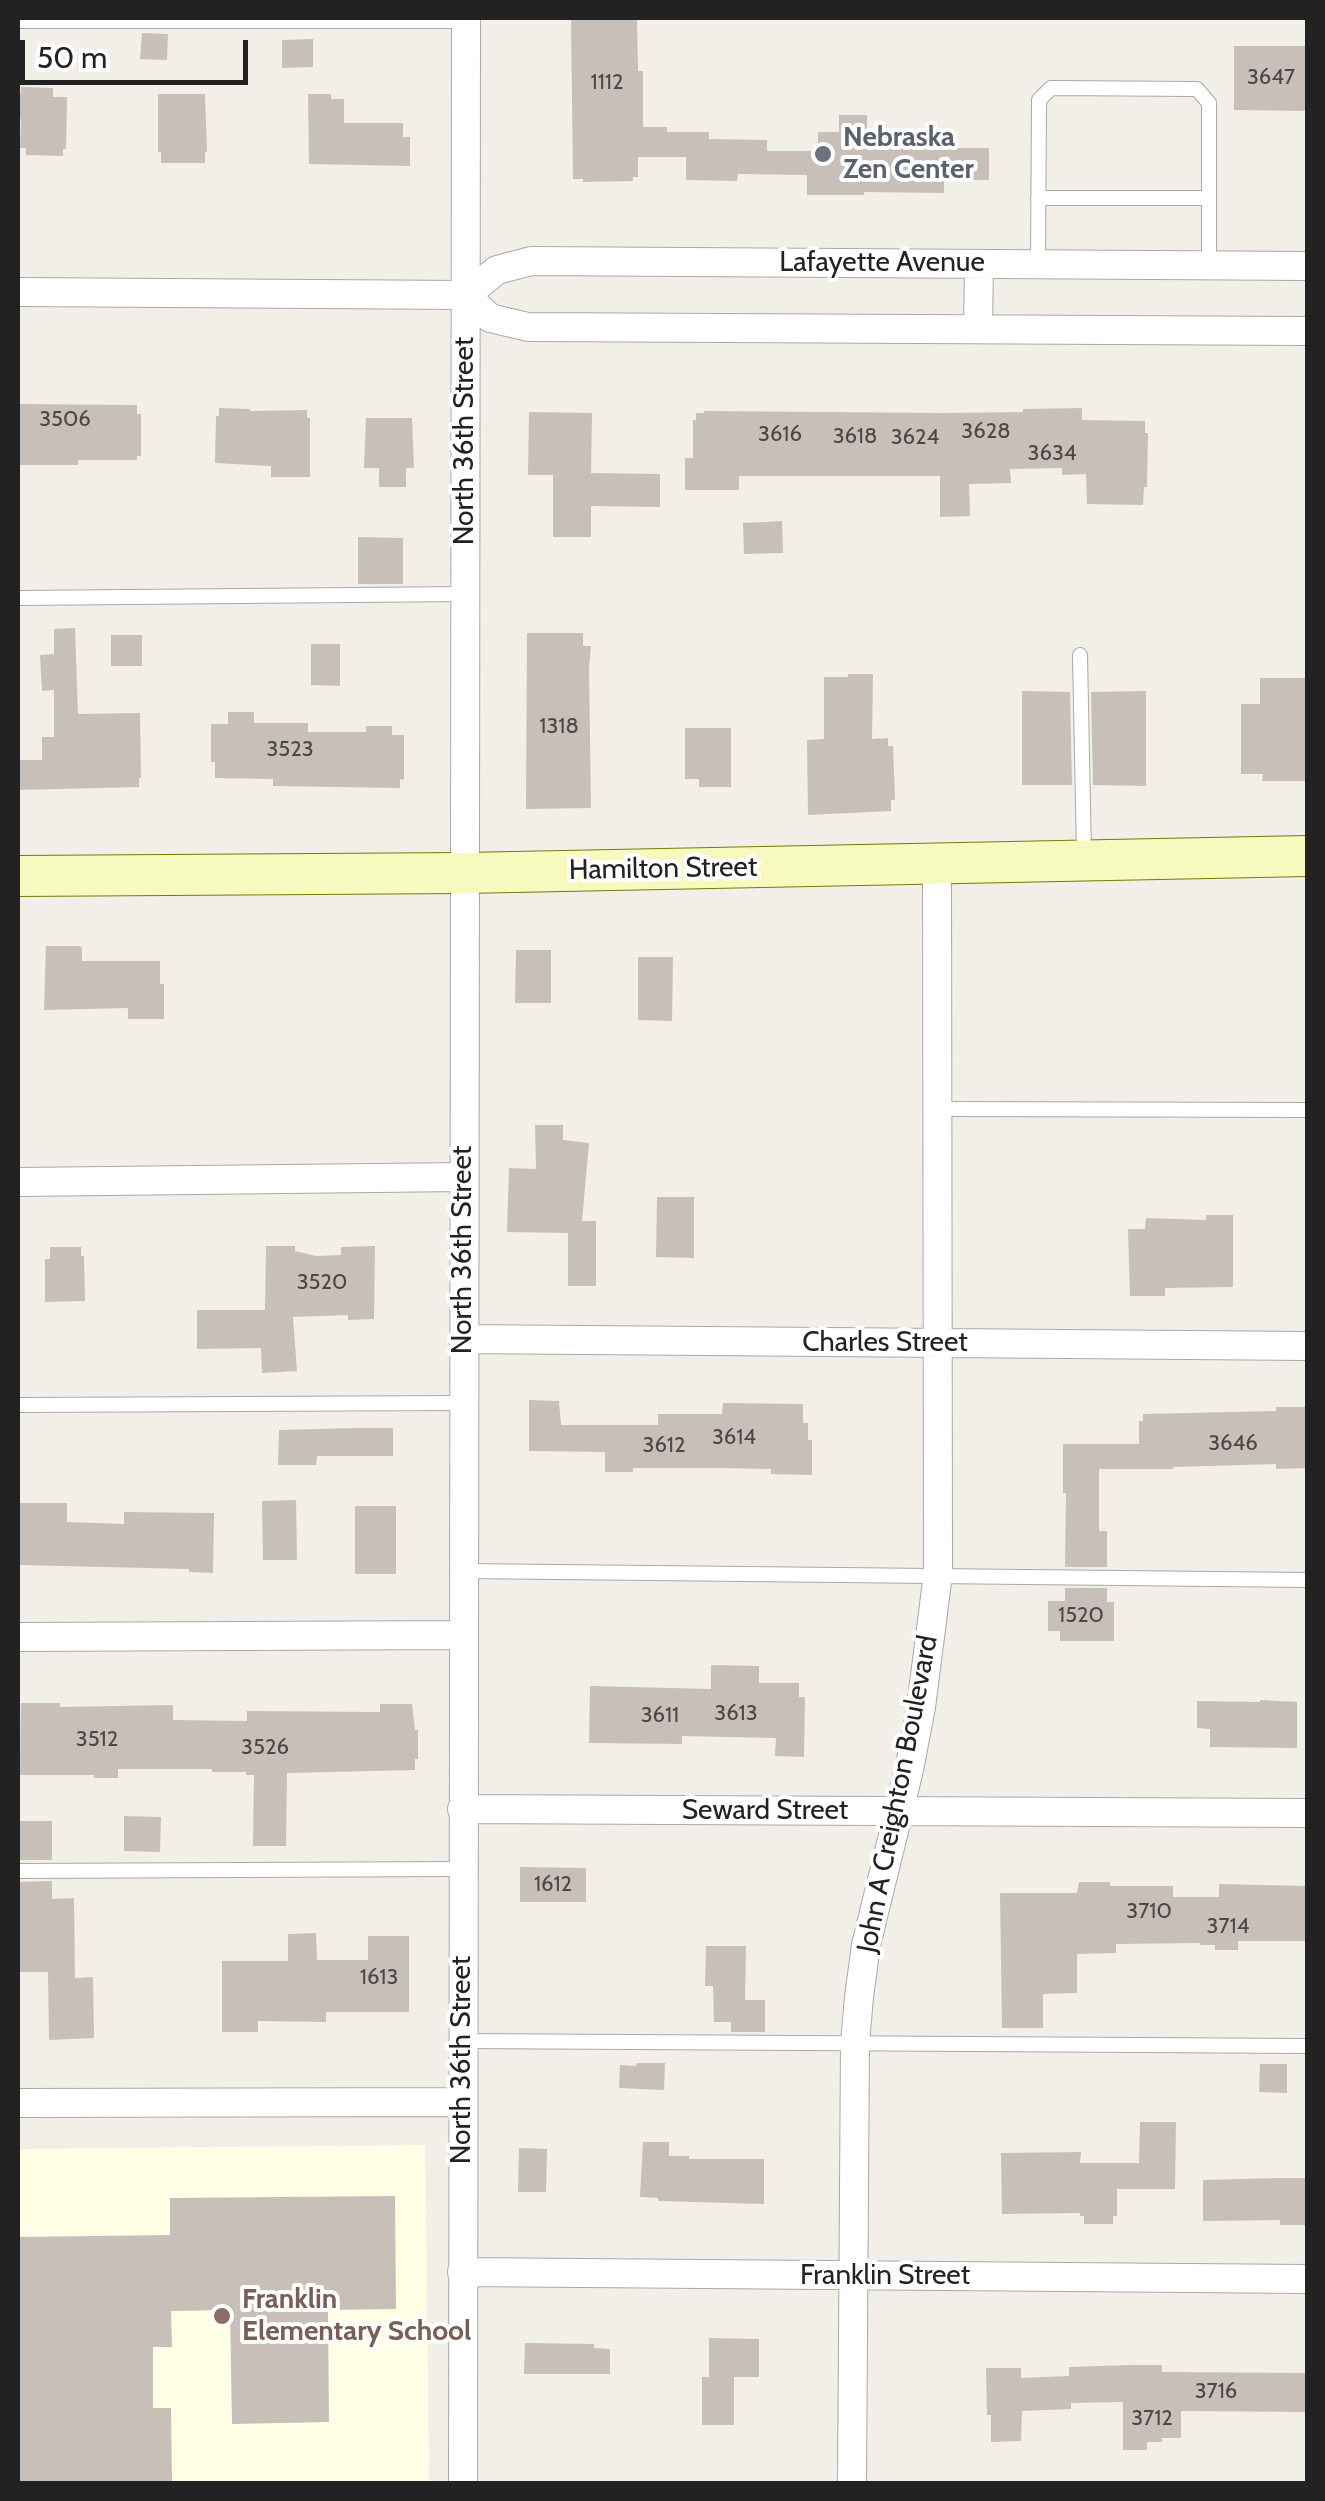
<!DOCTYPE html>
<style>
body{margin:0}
#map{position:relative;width:1325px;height:2501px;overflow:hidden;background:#f2efe9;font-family:Cabin,sans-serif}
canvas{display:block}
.frame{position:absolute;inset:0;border:20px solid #222;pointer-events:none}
.scale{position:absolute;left:20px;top:40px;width:228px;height:45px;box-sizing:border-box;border:5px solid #222;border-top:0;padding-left:12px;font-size:30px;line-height:35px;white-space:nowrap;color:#222;-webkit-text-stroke:8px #fff;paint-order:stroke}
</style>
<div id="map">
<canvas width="1325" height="2501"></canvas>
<div class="frame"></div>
<div class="scale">50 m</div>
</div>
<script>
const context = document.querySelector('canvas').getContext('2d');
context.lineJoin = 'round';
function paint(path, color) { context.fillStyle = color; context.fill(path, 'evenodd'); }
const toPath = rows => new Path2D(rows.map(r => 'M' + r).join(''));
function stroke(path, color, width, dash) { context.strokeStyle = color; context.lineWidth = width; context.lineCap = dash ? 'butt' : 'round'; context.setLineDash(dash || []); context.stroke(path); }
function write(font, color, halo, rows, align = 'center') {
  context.font = font + ' Cabin,sans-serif'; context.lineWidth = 8; context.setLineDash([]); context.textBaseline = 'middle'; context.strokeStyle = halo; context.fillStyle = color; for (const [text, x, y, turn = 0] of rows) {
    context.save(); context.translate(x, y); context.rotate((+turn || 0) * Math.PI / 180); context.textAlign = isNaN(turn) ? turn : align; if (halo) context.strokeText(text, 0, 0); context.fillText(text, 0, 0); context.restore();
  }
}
const education = toPath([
 [425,2145,429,2483,18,2483,18,2149]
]);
const building = toPath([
 [571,18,637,18,638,71,643,71,643,127,667,127,667,132,709,132,709,139,767,140,767,151,818,151,818,132,839,132,839,115,867,115,867,133,917,133,917,129,947,129,947,148,989,148,989,180,944,180,944,193,864,192,864,195,807,195,807,175,738,174,737,181,686,180,686,157,638,157,638,177,633,177,633,181,583,182,583,179,573,179],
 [142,33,168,34,167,60,140,59],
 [313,39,313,67,282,68,282,40],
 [1234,46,1308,46,1308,111,1234,110],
 [21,87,53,88,53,97,67,97,66,149,63,149,63,156,26,155,26,148,20,148,21,119,18,119,18,93,21,93],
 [158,94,205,94,207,152,205,152,205,163,161,163,161,152,158,152],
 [308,94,331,94,331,99,344,99,344,123,403,123,403,137,410,137,410,166,309,164],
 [18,404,137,405,137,414,141,414,141,456,137,456,137,460,78,460,78,465,18,465],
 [219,408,250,409,250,411,307,410,307,418,310,418,310,477,271,477,271,466,215,463,216,416,219,416],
 [1082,408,1082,420,1145,421,1145,433,1148,433,1147,487,1144,487,1143,505,1087,504,1086,474,1062,475,1062,468,1010,469,1011,483,969,484,970,516,940,517,940,476,739,476,739,490,685,490,685,458,693,458,693,420,696,420,696,413,704,413,704,411,942,413,1023,412,1023,409],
 [529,412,592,413,591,473,660,474,660,507,591,506,591,537,553,537,553,475,528,475],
 [366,418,412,418,414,468,406,468,406,487,379,487,379,468,364,468],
 [782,521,783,553,744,554,743,523],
 [358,537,403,538,403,584,358,584],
 [75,628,78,714,140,713,141,778,139,778,139,787,18,790,18,760,42,760,42,737,54,737,54,690,42,691,40,655,54,654,54,629],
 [527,633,583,633,583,646,591,646,589,669,591,808,526,809],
 [111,635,142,635,142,666,111,666],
 [311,644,340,644,340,686,311,685],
 [848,674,873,674,872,739,888,738,888,746,893,746,895,800,891,800,891,811,808,815,807,740,824,739,824,677,848,677],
 [1260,678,1308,678,1308,781,1262,781,1263,774,1241,774,1241,704,1260,704],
 [1022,691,1070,692,1072,785,1022,785],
 [1146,691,1146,786,1093,785,1091,692],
 [228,712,254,712,254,723,308,723,308,732,366,732,366,726,392,726,392,735,404,735,404,780,400,779,400,788,273,786,273,779,215,778,215,762,211,762,211,724,228,724],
 [685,728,731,728,731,787,699,787,699,779,685,779],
 [46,946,80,946,82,948,82,961,160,961,160,984,164,984,164,1019,128,1019,128,1008,44,1010],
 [516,950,551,950,551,1003,515,1003],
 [638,957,673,957,672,1021,638,1020],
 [535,1125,563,1125,563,1140,589,1143,582,1221,596,1221,596,1286,568,1286,568,1233,507,1232,509,1168,536,1169],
 [657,1197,694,1197,694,1258,656,1257],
 [1206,1215,1233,1215,1233,1287,1165,1288,1165,1296,1130,1296,1128,1229,1145,1229,1146,1218,1206,1220],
 [266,1246,295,1246,295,1251,316,1256,341,1255,341,1247,375,1246,374,1319,348,1320,348,1315,293,1317,297,1371,262,1373,261,1348,197,1349,197,1310,265,1310],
 [50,1247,81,1247,81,1256,84,1256,85,1301,45,1302,45,1259,50,1259],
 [529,1400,559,1401,561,1425,658,1425,658,1414,722,1414,723,1403,803,1404,803,1423,808,1423,808,1440,812,1440,812,1475,771,1474,771,1469,722,1468,633,1468,633,1472,605,1472,605,1452,529,1451],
 [1276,1407,1308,1407,1308,1468,1276,1469,1276,1464,1173,1467,1173,1469,1099,1469,1099,1531,1107,1531,1107,1567,1065,1567,1066,1493,1063,1493,1063,1444,1139,1444,1139,1421,1143,1421,1143,1414,1276,1411],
 [357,1428,393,1428,393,1456,317,1456,316,1465,278,1465,279,1430],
 [296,1500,297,1560,263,1560,262,1501],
 [19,1503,67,1503,67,1522,124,1524,124,1512,214,1513,213,1573,189,1572,189,1569,19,1565],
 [355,1506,396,1506,396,1574,355,1574],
 [1065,1588,1107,1588,1107,1602,1114,1602,1114,1641,1060,1641,1060,1631,1048,1631,1048,1601,1065,1601],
 [711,1665,759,1666,759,1683,799,1683,799,1697,805,1697,804,1757,775,1756,776,1738,682,1736,682,1744,589,1743,590,1686,711,1689],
 [1260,1700,1297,1702,1297,1748,1210,1747,1210,1729,1197,1728,1197,1701,1260,1702],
 [21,1703,60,1703,60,1707,173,1705,173,1720,247,1721,247,1711,380,1712,380,1704,412,1704,415,1730,418,1730,418,1759,415,1759,415,1770,287,1773,286,1846,253,1846,254,1775,246,1775,246,1772,212,1772,212,1769,118,1769,118,1778,94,1778,94,1775,20,1775],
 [124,1816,161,1817,160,1852,124,1851],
 [18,1821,52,1821,52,1860,18,1860],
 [520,1867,586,1868,586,1902,520,1902],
 [52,1881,52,1899,74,1898,75,1978,93,1977,94,2038,49,2040,48,1972,18,1972,18,1882],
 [1079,1882,1110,1882,1110,1886,1173,1886,1173,1897,1219,1897,1219,1884,1308,1886,1308,1941,1238,1941,1238,1950,1215,1950,1215,1945,1200,1945,1200,1943,1116,1944,1116,1953,1077,1954,1077,1993,1043,1994,1043,2028,1002,2028,1000,1893,1077,1893],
 [316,1933,317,1960,368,1960,368,1936,409,1936,409,2012,326,2012,326,2022,258,2021,258,2032,222,2032,222,1961,288,1961,288,1934],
 [706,1946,746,1946,745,2000,765,2000,765,2032,731,2032,731,2022,714,2022,713,1986,705,1986],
 [637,2063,665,2063,664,2090,619,2088,620,2065,636,2066],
 [1260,2064,1287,2064,1287,2093,1259,2092],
 [1140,2122,1176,2122,1175,2189,1117,2189,1117,2216,1113,2216,1113,2224,1084,2224,1084,2216,1080,2216,1080,2213,1002,2214,1001,2153,1081,2152,1080,2163,1139,2163],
 [643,2142,669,2142,669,2156,689,2156,689,2159,764,2159,764,2204,658,2201,658,2198,640,2197],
 [519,2148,547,2149,546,2192,518,2192],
 [1278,2178,1308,2178,1308,2225,1280,2225,1280,2220,1203,2221,1203,2180],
 [395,2196,396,2309,328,2310,329,2422,232,2424,230,2310,171,2311,172,2347,153,2347,153,2408,171,2408,172,2484,18,2484,18,2237,170,2235,170,2198],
 [709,2338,759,2339,759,2377,734,2377,734,2425,702,2425,702,2377,709,2377],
 [525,2343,594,2344,594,2348,610,2349,610,2374,524,2374],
 [1131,2365,1162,2365,1162,2372,1308,2373,1308,2412,1181,2411,1181,2438,1162,2438,1162,2442,1147,2442,1147,2450,1123,2450,1123,2402,1071,2403,1071,2409,1022,2411,1021,2441,991,2442,991,2415,987,2415,986,2368,1021,2368,1021,2378,1069,2376,1069,2367]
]);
const service = toPath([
 [18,21,466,21],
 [1038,198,1209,198],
 [1038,264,1039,100,1051,88,1197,89,1209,103,1209,265],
 [18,598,465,594],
 [1080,655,1084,855],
 [938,1109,1308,1110],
 [18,1405,463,1403],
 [463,1571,1308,1580],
 [18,1871,462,1869],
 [462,2041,1308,2046]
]);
const minor = toPath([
 [18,292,466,295,497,270,531,261,1308,266],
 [466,295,490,318,528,327,1308,331],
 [978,329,979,264],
 [18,1182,463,1177],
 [463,1339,1308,1346],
 [18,1637,462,1635],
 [462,1809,1308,1813],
 [18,2103,462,2102],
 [462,2272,1308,2279],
 [463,2484,466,18],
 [852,2484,855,2043,859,1997,866,1945,909,1770,921,1707,938,1574,937,864]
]);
const secondary = toPath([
 [18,876,464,873,1308,856]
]);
const markers = [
 [823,154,10,"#6b7280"],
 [222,2316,10,"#8d6e63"]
];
const numberNames = [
 ["3647",1271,78],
 ["1112",607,83],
 ["3506",65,420],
 ["3628",986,432],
 ["3616",780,435],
 ["3618",855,437],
 ["3624",915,438],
 ["3634",1052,454],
 ["1318",559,727],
 ["3523",290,750],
 ["3520",322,1283],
 ["3614",734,1438],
 ["3646",1233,1444],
 ["3612",664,1446],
 ["1520",1081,1616],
 ["3613",736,1714],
 ["3611",660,1716],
 ["3512",97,1740],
 ["3526",265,1748],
 ["1612",553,1885],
 ["3710",1149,1912],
 ["3714",1228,1927],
 ["1613",379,1978],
 ["3716",1216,2392],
 ["3712",1152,2419]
];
const worshipNames = [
 ["Nebraska",843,138],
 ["Zen Center",843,170]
];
const streetNames = [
 ["Lafayette Avenue",882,263],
 ["North 36th Street",465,441,-90],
 ["Hamilton Street",663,869,-1],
 ["North 36th Street",463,1250,-90],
 ["Charles Street",885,1343],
 ["John A Creighton Boulevard",898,1794,-79],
 ["Seward Street",765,1811],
 ["North 36th Street",462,2060,-90],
 ["Franklin Street",885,2276]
];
const educationNames = [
 ["Franklin",242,2300],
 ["Elementary School",242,2332]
];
paint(education, '#ffffe5');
paint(building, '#c7bfb8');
stroke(service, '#a9a9a9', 16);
stroke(minor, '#a9a9a9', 30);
stroke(secondary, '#707d05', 42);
stroke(service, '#fff', 14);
stroke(minor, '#fff', 28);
stroke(secondary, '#f7fabf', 40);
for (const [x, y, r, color] of markers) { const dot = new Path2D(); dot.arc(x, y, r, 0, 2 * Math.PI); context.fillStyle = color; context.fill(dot); stroke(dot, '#fff', 4); }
write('22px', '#4b4948', null, numberNames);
write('bold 28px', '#5b616d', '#fff', worshipNames, 'left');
write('28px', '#222', '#fff', streetNames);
write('bold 28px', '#785e54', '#fff', educationNames, 'left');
</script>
